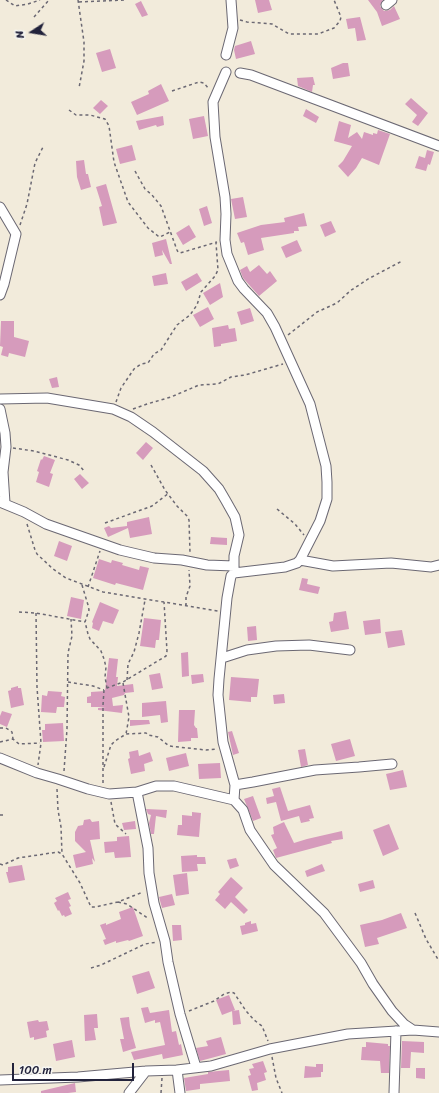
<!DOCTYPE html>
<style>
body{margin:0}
#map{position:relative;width:439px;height:1093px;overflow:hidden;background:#f2ebdb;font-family:Sriracha,sans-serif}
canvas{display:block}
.north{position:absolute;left:12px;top:12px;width:40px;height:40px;-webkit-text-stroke:3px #f6f6f2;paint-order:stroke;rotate:258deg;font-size:11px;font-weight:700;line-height:16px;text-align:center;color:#22223b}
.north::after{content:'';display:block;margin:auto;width:14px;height:18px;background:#22223b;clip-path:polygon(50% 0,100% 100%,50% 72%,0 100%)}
.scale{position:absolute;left:12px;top:1063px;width:122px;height:18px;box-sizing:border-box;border:2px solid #22223b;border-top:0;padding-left:5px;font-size:12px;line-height:14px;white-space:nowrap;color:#22223b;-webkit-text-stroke:3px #f6f6f2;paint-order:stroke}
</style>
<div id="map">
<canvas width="439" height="1093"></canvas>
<div class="north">N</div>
<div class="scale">100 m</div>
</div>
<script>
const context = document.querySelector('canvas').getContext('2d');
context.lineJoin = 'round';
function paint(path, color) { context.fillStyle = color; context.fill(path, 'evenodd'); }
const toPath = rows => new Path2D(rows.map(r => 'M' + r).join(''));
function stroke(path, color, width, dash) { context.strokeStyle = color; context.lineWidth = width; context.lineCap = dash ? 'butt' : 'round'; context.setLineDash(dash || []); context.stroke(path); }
const building = toPath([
 [255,0,269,0,272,10,258,13],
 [368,0,383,0,380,6,384,11,390,10,394,6,400,19,382,26,377,12],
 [141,1,148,15,142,17,135,4],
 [360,17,366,40,357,41,355,28,348,29,346,19],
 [251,41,255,54,236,59,234,50,235,46],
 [110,49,116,68,102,72,96,53],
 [343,63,348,63,350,76,333,79,331,68],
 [313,77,315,85,313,85,312,92,298,86,297,78],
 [161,84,169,101,137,115,131,102,149,94,148,91],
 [411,98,428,113,418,126,412,122,417,115,405,104],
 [101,100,108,106,100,114,93,108],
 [306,109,319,117,316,123,303,116],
 [163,116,164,125,157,127,156,125,139,130,136,121],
 [204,116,208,136,193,139,189,119],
 [339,121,351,125,348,138,357,132,362,139,364,132,373,135,373,133,377,134,378,130,390,134,379,165,362,158,356,168,348,177,338,166,343,161,352,146,334,141],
 [132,145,136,160,120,164,116,149],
 [427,150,434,152,430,165,428,164,426,171,415,168,419,156,425,158],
 [84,160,86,174,88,174,91,187,81,190,77,177,76,161],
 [106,184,117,223,103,226,99,207,102,206,96,187],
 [243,197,247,217,235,219,231,199],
 [207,206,212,223,204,226,199,209],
 [304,213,307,226,298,227,299,231,294,231,294,233,261,238,264,250,248,255,244,242,241,243,237,233,261,225,285,222,284,218],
 [331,221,336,232,325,237,320,225],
 [189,225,196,237,183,245,176,233],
 [166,239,172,264,170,264,162,250,163,255,155,257,152,243],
 [297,240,302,251,286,258,281,247],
 [259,265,267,274,270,271,277,281,259,296,243,278,240,270,247,266,250,272],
 [166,273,168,284,154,286,152,276],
 [197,273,202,281,186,291,181,282],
 [220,283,223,297,210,305,203,293],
 [208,307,214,319,200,327,193,315],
 [250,308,254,321,241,325,237,312],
 [1,321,14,321,14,337,29,341,25,357,9,353,8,357,1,355,3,347,0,346],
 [228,325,229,329,235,328,237,341,221,344,221,346,214,347,212,328],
 [57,377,59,387,52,388,49,379],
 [146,442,153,448,143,460,136,453],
 [44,456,55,460,50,473,53,474,49,487,36,482,39,472,37,471,41,459,42,460],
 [80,474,89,483,82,489,74,479],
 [149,517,152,534,130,538,128,528,108,537,104,528,109,526,111,528,127,526,127,522],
 [211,537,227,538,227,545,210,544],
 [59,541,72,546,67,561,54,556],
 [99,559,111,563,112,560,123,563,122,565,139,570,140,566,149,568,143,590,116,583,115,585,93,578],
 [302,578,308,579,307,584,320,587,318,594,299,590],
 [71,597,84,600,81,619,67,616],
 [100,602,119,610,113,624,103,621,99,631,92,628,93,623,92,622],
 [346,611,349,629,331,632,329,622,333,621,334,613],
 [144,618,161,620,159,640,156,640,155,648,140,646],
 [380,619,381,633,365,635,363,621],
 [256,626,257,640,248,641,247,627],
 [402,630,405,645,388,648,385,632],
 [188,652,189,676,182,677,181,653],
 [109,658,118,659,116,677,118,677,117,686,133,684,134,692,125,693,124,695,112,698,113,706,123,705,122,713,98,710,98,708,106,707,91,707,91,703,87,703,87,697,91,696,91,692,105,691],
 [160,673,163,688,152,690,149,675],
 [203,674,204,682,192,684,191,675],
 [231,677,259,679,257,697,251,697,251,702,229,700],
 [18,686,18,688,21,688,24,705,11,708,8,691,11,690,11,688],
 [48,691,62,692,61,696,65,697,64,707,57,707,56,713,41,712,42,695,47,696],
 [284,694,285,703,274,704,273,695],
 [166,701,168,722,161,723,160,715,142,717,142,703],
 [179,710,195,710,194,725,196,728,197,728,198,738,191,738,191,741,178,742],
 [2,711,12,714,7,727,0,724,0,716],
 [130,720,149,720,150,724,130,726],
 [63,723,64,741,43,742,42,730,45,730,45,724],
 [232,731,239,753,233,755,228,732],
 [350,739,355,756,336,761,331,744],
 [305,749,308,765,301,767,298,750],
 [138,750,139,756,150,752,153,761,144,764,145,771,131,774,128,759,130,758,129,752],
 [186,753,189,766,169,771,166,758],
 [220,763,221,778,199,779,198,764],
 [403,770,407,787,390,790,386,774],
 [280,787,288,811,310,805,314,818,309,819,310,821,301,823,299,816,281,821,276,802,267,804,266,798,274,796,272,789],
 [253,796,261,818,253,821,244,799],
 [146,809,167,810,166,818,156,816,154,834,151,834,149,823,151,815,148,814],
 [192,812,201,813,199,837,177,835,178,825,182,825,182,815,192,816],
 [90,819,92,822,99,821,100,839,90,840,95,862,92,858,93,864,76,868,73,855,86,852,75,841,75,832,78,826,83,825,84,820],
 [135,821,136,829,124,830,122,823],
 [284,822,294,843,307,839,342,831,343,839,331,841,332,843,276,858,273,850,277,848,271,835,274,834,273,827],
 [389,824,399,849,383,856,373,830],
 [129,836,131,857,115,858,114,852,105,853,104,842,117,841,117,837],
 [197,855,197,857,205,857,206,864,197,864,198,871,182,872,181,856],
 [236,858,239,866,230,869,227,860],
 [322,864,325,871,307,877,305,871],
 [22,865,25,880,9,883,6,872,8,872,8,867],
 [187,873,189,894,176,896,173,875],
 [231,877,243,888,235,897,248,910,244,914,231,902,225,909,215,900,220,894,218,892],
 [373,880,375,888,360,892,358,884],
 [68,892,71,899,68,900,71,906,69,907,72,914,65,917,64,915,62,916,59,910,58,911,54,903,57,901,55,898],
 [172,894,175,905,162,908,159,897],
 [133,907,143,936,129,941,128,940,116,943,116,941,105,945,103,940,106,939,100,925,106,923,106,925,121,919,119,912],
 [401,913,407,928,377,938,379,944,365,947,360,925,382,920],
 [251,921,251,924,256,923,258,931,242,935,240,926,245,925,245,923],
 [172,925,181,925,182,940,173,941],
 [149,971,155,988,137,994,132,976],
 [229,995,235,1010,222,1015,216,1000],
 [148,1007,150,1013,169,1010,172,1032,176,1031,179,1045,181,1044,183,1055,163,1059,162,1054,134,1060,131,1052,165,1045,160,1022,155,1023,155,1020,145,1023,141,1008],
 [239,1010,241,1024,233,1025,232,1011],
 [97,1014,98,1028,94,1028,96,1040,85,1041,84,1015],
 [129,1017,130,1026,136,1048,123,1052,120,1039,124,1039,120,1018],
 [38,1020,39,1022,47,1021,49,1030,46,1031,47,1037,34,1040,34,1037,30,1038,27,1022],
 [221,1037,226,1054,200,1061,196,1048,208,1046,206,1041],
 [72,1040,75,1057,56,1061,53,1044],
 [402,1041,424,1042,424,1053,411,1052,410,1068,401,1068],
 [366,1042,388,1044,388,1046,390,1046,389,1073,381,1073,380,1061,361,1060,362,1047,366,1047],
 [263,1061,267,1072,264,1073,266,1080,257,1083,258,1090,252,1091,248,1076,251,1075,249,1069,254,1068,252,1064],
 [316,1064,323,1064,323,1072,321,1072,321,1077,304,1078,305,1066,316,1067],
 [416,1068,425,1068,425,1079,416,1078],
 [229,1070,230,1081,200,1084,200,1089,186,1091,184,1078,208,1074,208,1072],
 [75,1083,76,1092,68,1093,41,1093,41,1091]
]);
const path = toPath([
 [6,0,15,6,28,4,40,0],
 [78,0,84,42,84,61,79,88],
 [79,2,125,0],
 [34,17,49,0],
 [240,20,247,22,272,24,289,34,318,34,334,28,340,21,341,17,334,0],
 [172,91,199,82,204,83,209,89],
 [69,110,76,115,90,115,105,119,109,126,114,162,128,202,148,228,158,236,160,237,170,232],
 [135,171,145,189,152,195,161,206,177,250,178,252,180,253,217,242],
 [20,225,27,204,35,163,43,147],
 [288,335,317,312,337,303,350,291,368,279,402,261],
 [116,402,121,388,134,369,141,364,148,363,154,354,161,350,177,325,190,315,197,305,201,292,215,276,218,270,216,243],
 [133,409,147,404,171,397,199,385,218,384,231,377,245,375,283,364],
 [13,448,34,451,68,460,79,465,85,472],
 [151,465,165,490,177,506,187,516,189,520,190,553],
 [277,509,295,524,304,535],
 [105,523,152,506,169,493],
 [27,524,35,550,37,554,53,569,66,578,103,592,218,611],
 [82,585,88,605,89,610,85,622,88,634,90,639,101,651,104,659,106,667,105,677,107,688],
 [88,587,100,551],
 [186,606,186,597,190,586,189,570],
 [19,612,36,613,85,622],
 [36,613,37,687,41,743,38,765],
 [127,680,128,664,134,652,139,633,145,600],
 [68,682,93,686,104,690],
 [123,683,129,717,126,734],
 [0,728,6,728,12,732,13,739],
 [0,742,13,739,19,744,40,743],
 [104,767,111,745,115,741,126,734,146,733,148,735,158,737,169,746,206,750,216,749],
 [64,771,67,729,68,653,72,636,71,619],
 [103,783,103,705,104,690,107,688,123,682,166,656,167,651,164,602],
 [57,789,58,810,61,827,62,854],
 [111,802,115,824,126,834],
 [0,815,5,815],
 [0,864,3,865,18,858,58,852,62,854,80,883,91,907,95,907,118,902,143,892],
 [118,902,127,904,149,919],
 [415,913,426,939,439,961],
 [91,968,101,965,145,944,157,942],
 [189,1011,214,1001,224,994,231,992,234,993,246,1011,254,1020,262,1026,268,1041],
 [272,1057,276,1078,282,1093],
 [161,1093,162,1078]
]);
const minor = toPath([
 [386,5,392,0],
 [226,55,233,28,231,0],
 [226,72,213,102,215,137,225,197,226,214,225,240,227,254,238,281,244,289,267,313,275,327,310,404,326,466,327,482,327,499,320,521,300,560,297,563,285,567,234,573,231,576,227,598,219,679,218,695,223,742,235,785,234,800],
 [240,73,251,75,439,146],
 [0,207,16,234,4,284,0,295],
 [0,399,47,398,113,409,131,417,153,432,203,471,219,489,226,501,235,517,239,535,234,556,234,573],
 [0,409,5,433,6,447,3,472,5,503],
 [0,502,24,512,46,524,120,550,154,558,182,560,207,565,234,566],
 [300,560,333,566,391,563,431,567,439,565],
 [222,658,247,650,276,646,309,645,350,650],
 [0,758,37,773,58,779,88,789,109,794,137,792,156,786,174,786,234,800,243,810,250,830,274,865,324,913,361,963,373,984,392,1011,404,1024,413,1030],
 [235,785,253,782,315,770,359,767,392,764],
 [137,792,148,848,149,873,154,903,165,941,168,962,180,1014,196,1067],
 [177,1070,180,1093],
 [0,1080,78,1077,146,1071,177,1070,211,1066,270,1049,348,1034,413,1030,439,1032],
 [129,1093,146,1071],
 [394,1093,396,1031]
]);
paint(building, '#d69bbc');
stroke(minor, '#6b6873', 11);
stroke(path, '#6b6873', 1.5, [3, 3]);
stroke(minor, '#fff', 9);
</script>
